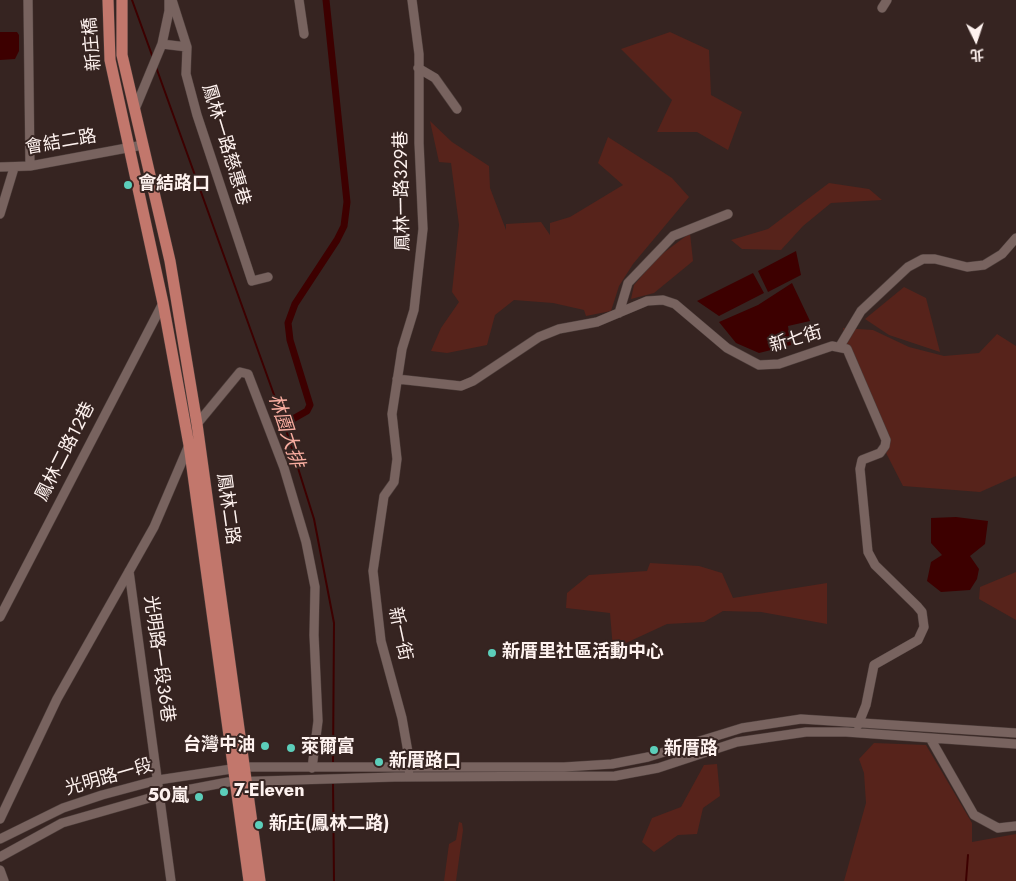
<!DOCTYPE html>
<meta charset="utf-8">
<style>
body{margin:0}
#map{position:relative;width:1016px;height:881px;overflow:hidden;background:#362421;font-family:Jost,"Noto Sans TC",sans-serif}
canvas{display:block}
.north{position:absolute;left:951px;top:15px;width:50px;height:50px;-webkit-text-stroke:4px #362421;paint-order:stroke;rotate:176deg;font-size:14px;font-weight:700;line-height:20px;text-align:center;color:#fef2ef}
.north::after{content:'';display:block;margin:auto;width:18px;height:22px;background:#fef2ef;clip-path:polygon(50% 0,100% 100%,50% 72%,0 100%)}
</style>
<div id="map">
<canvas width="1016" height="881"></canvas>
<div class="north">北</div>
</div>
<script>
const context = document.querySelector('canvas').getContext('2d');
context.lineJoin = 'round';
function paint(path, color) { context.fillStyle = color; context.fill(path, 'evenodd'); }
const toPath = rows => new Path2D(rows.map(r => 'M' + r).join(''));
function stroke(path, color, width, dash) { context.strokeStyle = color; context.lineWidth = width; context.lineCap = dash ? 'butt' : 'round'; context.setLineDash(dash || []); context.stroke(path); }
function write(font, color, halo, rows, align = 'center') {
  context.font = font + ' Jost,"Noto Sans TC",sans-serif'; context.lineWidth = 4; context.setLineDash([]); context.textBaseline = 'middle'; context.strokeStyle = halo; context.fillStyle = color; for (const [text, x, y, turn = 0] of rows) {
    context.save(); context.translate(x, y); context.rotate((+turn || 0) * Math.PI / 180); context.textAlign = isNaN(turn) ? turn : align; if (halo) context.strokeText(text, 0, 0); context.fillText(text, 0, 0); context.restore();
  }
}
const green = toPath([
 [670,32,709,50,711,95,742,112,728,150,697,132,657,132,672,100,621,49],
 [430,121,452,142,489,166,490,188,506,230,506,224,541,222,550,235,550,223,570,217,623,185,598,163,608,137,672,178,689,197,633,264,619,286,611,311,586,316,584,310,553,303,514,300,495,315,487,345,447,353,431,351,441,328,459,302,452,292,459,225,451,163,439,162],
 [829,183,869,189,882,200,831,203,803,226,781,250,742,249,731,240,768,229],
 [690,233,693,261,654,293,631,299,634,285,658,257],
 [904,287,926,298,940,352,889,335,865,319],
 [843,328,873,330,909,347,944,356,979,353,997,334,1016,346,1016,476,980,492,903,486,883,447,879,412,849,362],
 [650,563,699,566,722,573,733,598,827,583,827,624,761,612,723,611,704,622,667,624,613,649,610,613,566,608,567,593,589,575,647,571],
 [1016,572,1016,620,979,599,980,587],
 [874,743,926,745,972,823,972,842,1016,834,1016,881,844,881,866,803,864,773,859,759],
 [717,764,720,796,703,808,697,834,678,835,654,852,642,842,652,818,681,807,704,765],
 [459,822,462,823,463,830,456,881,444,881,449,844,456,840]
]);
const water = toPath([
 [0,32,17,32,19,35,19,51,15,59,0,60],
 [796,251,801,275,768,292,758,271],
 [753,273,764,293,719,316,697,301],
 [792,283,810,321,788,326,791,345,759,353,736,343,719,322,758,305],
 [956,517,988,521,985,544,970,556,979,569,977,579,970,590,941,592,927,581,931,562,942,555,931,543,931,518]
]);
const stream = toPath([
 [132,0,153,58],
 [156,67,282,417,314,519,334,623,333,764],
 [333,781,334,881],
 [966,881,968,855]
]);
const canal = toPath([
 [284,424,307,411,310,405,290,340,288,323,295,304,337,240,344,226,347,202,326,0]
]);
const minor = toPath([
 [28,0,30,166],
 [172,0,187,47,186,74,197,115,252,281,268,277],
 [299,0,304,34],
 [882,8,887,0],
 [162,44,187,47],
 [418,68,435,78,457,109],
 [135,109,162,44,169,11,169,0],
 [0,167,30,166,143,145],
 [0,214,14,168],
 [619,313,628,283,673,236,728,214],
 [840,346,861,311,908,267,923,259,935,259,967,267,984,265,1002,254,1016,238],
 [397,379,461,386,473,381,539,337,559,329,597,322,647,301,663,300,675,304,727,348,759,365,779,364,832,346,847,349,886,440,885,446,880,453,862,460,860,469,868,552,875,565,917,606,922,612,924,627,918,640,874,665,866,705,858,725],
 [197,424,240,372,248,374,284,468,306,542,315,587,314,635,318,721,312,768],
 [129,571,171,881],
 [0,617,163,303],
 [930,738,974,815,998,828,1016,826],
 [409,770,409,758,402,718,381,641,373,571,384,496,394,482,397,459,392,414,402,349,414,310,423,229,419,143,419,54,412,0],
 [0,819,57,699,154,527,189,445],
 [0,839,63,808,102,795,158,780,245,767,564,767,612,764,648,757,742,728,801,719,1016,733],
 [0,857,62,823,160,795,228,782,395,777,615,776,658,768,737,742,806,732,846,732,1016,744],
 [0,870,4,881]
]);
const major = toPath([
 [108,0,110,60,163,303,189,445,249,881],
 [122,0,122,55,170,261,197,424,260,881]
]);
const markers = [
 [128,185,5,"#5cceba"],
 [492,653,5,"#5cceba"],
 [265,746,5,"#5cceba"],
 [291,748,5,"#5cceba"],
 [654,750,5,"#5cceba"],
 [379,762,5,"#5cceba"],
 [224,792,5,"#5cceba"],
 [199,797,5,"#5cceba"],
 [259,825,5,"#5cceba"]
];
const streetNames = [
 ["新庄橋",93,44,-95],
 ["會結二路",61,143,-10],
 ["鳳林一路慈惠巷",225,145,73],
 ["鳳林一路329巷",403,191,-91],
 ["新七街",796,340,-16],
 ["鳳林二路12巷",66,452,-63],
 ["鳳林二路",227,509,82],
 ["新一街",399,634,78],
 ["光明路一段36巷",158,659,82],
 ["光明路一段",109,778,-16]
];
const poiNames = [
 ["會結路口",138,185],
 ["新厝里社區活動中心",502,653],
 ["台灣中油",255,746,"right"],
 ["萊爾富",301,748],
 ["新厝路",664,750],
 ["新厝路口",389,762],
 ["7-Eleven",234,792],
 ["50嵐",189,797,"right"],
 ["新庄(鳳林二路)",269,825]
];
const waterNames = [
 ["林園大排",285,431,72]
];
paint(green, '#57231b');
paint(water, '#3d0000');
stroke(stream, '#3d0000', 2);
stroke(canal, '#3d0000', 7);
stroke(minor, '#4e3f3c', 10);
stroke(major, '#4e3f3c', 12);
stroke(minor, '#78635f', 9);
stroke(major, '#c2776c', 11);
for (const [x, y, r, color] of markers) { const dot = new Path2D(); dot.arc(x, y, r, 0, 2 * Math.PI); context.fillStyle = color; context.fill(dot); stroke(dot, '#362421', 2); }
write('18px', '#fef2ef', '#362421', streetNames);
write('bold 18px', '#fef2ef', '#362421', poiNames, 'left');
write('italic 19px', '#f7ac9f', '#362421', waterNames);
</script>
